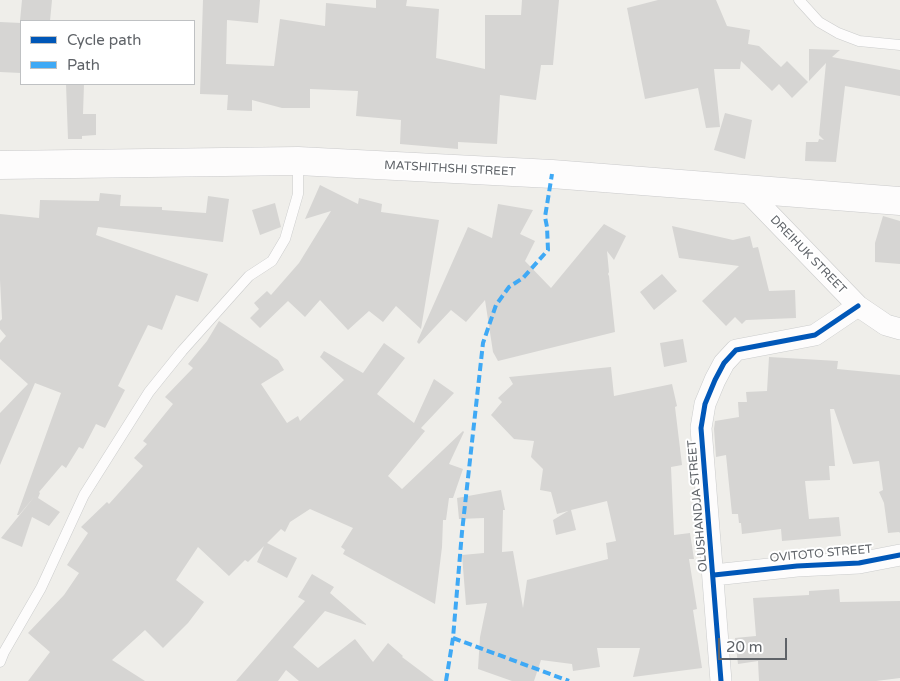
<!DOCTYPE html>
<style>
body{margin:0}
#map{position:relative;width:900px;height:681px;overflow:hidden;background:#efeeea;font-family:"Varela Round",sans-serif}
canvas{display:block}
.legend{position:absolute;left:20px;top:20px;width:175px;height:65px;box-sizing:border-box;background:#fff;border:1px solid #bfc1c3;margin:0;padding:6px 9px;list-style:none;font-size:15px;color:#5f6368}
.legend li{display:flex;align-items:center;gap:10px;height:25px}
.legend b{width:25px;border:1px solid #bfc1c3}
.scale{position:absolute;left:718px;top:638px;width:69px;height:22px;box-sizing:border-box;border:2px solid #5f6368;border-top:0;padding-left:6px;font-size:15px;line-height:18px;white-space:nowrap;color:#5f6368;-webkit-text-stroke:4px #fff;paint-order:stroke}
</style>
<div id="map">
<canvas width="900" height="681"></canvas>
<ul class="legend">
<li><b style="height:6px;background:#0057b8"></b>Cycle path</li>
<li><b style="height:6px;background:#3fa9f5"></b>Path</li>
</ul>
<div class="scale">20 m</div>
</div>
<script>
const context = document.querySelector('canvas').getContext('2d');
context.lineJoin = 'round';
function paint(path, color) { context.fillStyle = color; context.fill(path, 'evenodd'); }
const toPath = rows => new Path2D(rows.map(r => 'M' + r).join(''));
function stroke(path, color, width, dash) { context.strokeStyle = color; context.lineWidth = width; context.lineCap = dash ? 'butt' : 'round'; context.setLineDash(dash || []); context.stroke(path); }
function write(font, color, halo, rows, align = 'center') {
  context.font = font + ' "Varela Round",sans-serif'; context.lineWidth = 4; context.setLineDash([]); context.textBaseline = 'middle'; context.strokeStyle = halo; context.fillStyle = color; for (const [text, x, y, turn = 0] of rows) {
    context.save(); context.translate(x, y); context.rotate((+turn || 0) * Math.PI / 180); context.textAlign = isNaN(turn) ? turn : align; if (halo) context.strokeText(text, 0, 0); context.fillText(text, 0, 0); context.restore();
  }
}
const building = toPath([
 [22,0,52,0,50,21,20,21],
 [203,0,260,0,258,23,227,20,226,64,274,66,280,19,325,26,326,3,376,8,376,0,407,0,406,6,439,9,436,58,485,69,485,15,521,15,522,0,559,0,553,65,541,65,536,100,500,95,497,144,458,142,458,149,400,144,401,120,356,116,358,91,310,89,310,108,282,108,252,100,252,111,227,110,228,95,200,94],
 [658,0,716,0,727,26,750,30,748,44,759,46,781,67,787,61,808,82,792,98,779,84,772,91,741,61,740,69,714,69,720,127,706,128,698,88,645,99,627,8],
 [0,22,21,23,21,73,0,72],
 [809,49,840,50,832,57,900,70,900,96,845,86,836,162,805,161,806,142,818,142,819,139,824,140,819,135,826,63,809,81],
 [66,84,84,84,83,114,96,114,96,135,82,136,82,139,68,139],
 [725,113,752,120,745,159,714,150],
 [320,185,358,204,359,198,382,204,381,212,439,220,421,329,396,306,383,322,369,311,348,330,320,300,305,317,288,301,260,328,250,318,259,309,254,303,267,291,271,295,299,263,331,211,305,219],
 [100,193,121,195,120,206,162,207,162,210,206,213,208,196,229,199,223,242,98,227,96,235,208,274,198,302,176,295,162,330,148,325,118,386,125,390,105,428,96,424,83,449,79,447,66,468,62,465,39,492,40,493,38,498,60,512,49,526,32,517,22,547,1,538,35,496,19,515,17,515,61,393,35,383,0,465,0,413,28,384,0,359,0,343,6,336,0,329,0,321,2,319,0,280,0,214,39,218,40,200,99,201],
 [275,203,281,227,260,235,252,210],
 [498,204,533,210,520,234,535,241,525,261,551,288,604,224,626,236,614,260,607,251,609,272,608,274,609,276,615,332,498,361,493,352,485,300,466,322,451,310,419,344,417,342,468,227,492,238],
 [883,216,900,221,900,264,875,262,875,243],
 [672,226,733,240,750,236,753,248,758,247,769,291,795,290,796,318,746,320,742,324,735,317,726,326,702,301,739,266,679,258],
 [662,274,677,291,654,310,640,292],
 [219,321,278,360,284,370,261,384,287,423,298,416,300,421,344,380,320,357,324,351,363,373,384,343,405,358,377,394,414,423,434,379,454,393,421,428,425,431,388,476,402,489,463,431,464,432,449,464,463,469,453,498,449,498,446,520,443,520,442,547,435,604,343,554,345,550,341,547,353,528,310,509,290,522,285,532,281,529,267,543,297,558,287,578,257,562,264,546,248,562,245,560,229,576,198,547,176,580,204,602,188,623,163,648,145,630,112,660,145,681,28,681,50,652,28,633,64,595,79,573,67,565,88,533,81,527,107,502,109,504,143,466,134,458,147,444,143,441,173,404,165,397,193,368,188,364,207,341],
 [683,339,687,362,664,367,660,343],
 [769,357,838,361,837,369,900,375,900,533,899,532,888,533,884,503,879,492,883,490,879,461,853,464,834,409,830,409,835,466,829,466,830,480,805,481,809,519,839,517,841,536,782,541,781,529,742,534,741,523,739,523,738,514,732,514,726,455,716,457,714,429,715,421,739,417,738,402,747,402,746,392,767,391],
 [611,367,614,396,672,384,677,406,675,407,682,465,671,467,674,535,690,533,694,559,689,559,697,609,693,610,702,668,633,677,640,648,597,648,600,667,573,671,572,664,541,660,534,681,512,681,478,669,480,637,487,603,466,605,462,555,484,553,484,518,459,519,457,498,501,490,505,510,503,510,502,552,513,551,523,608,527,580,608,559,606,543,616,541,607,501,571,510,576,530,556,535,553,520,568,511,557,514,551,492,540,490,543,469,531,457,534,441,514,439,491,415,502,402,498,398,513,384,509,377],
 [312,574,334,587,330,593,366,624,366,625,325,611,293,647,318,668,355,639,373,662,388,643,403,656,402,657,434,681,299,681,286,670,278,681,236,681,305,601,298,597],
 [839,589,840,602,900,601,900,678,876,681,759,681,758,661,738,664,735,638,756,636,753,598,809,595,809,591]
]);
const lane = toPath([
 [799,0,819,22,838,33,859,41,900,45],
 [0,662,4,652,41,588,84,495,149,392,182,351,249,276,272,261,285,239,298,194,298,162]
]);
const street = toPath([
 [746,190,858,306,886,325,900,329],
 [714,575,797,566,859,563,900,555],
 [721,681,701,428,705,404,715,380,724,363,736,350,815,335,858,306]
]);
const secondary = toPath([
 [0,165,298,161,552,174,900,201]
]);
const quiet = toPath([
 [453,638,569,681],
 [446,681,453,638,462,532,483,343,496,305,509,287,523,278,548,250,547,227,545,217,552,174]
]);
const cycleway = toPath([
 [714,575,797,566,859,563,900,555],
 [721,681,701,428,705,404,715,380,724,363,736,350,815,335,858,306]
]);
const streetNames = [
 ["MATSHITHSHI STREET",450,169,3],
 ["DREIHUK STREET",808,255,46],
 ["OLUSHANDJA STREET",698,506,-95],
 ["OVITOTO STREET",821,554,-5]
];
paint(building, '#d6d5d3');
stroke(lane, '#cbcccc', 11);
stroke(street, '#cbcccc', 22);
stroke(secondary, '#cacacb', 29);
stroke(lane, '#fdfcfc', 10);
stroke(street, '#fdfcfc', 21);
stroke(secondary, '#fdfcfc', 28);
stroke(quiet, '#3fa9f5', 4, [8, 4]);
stroke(cycleway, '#0057b8', 5);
write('12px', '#5f6368', '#fff', streetNames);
</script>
